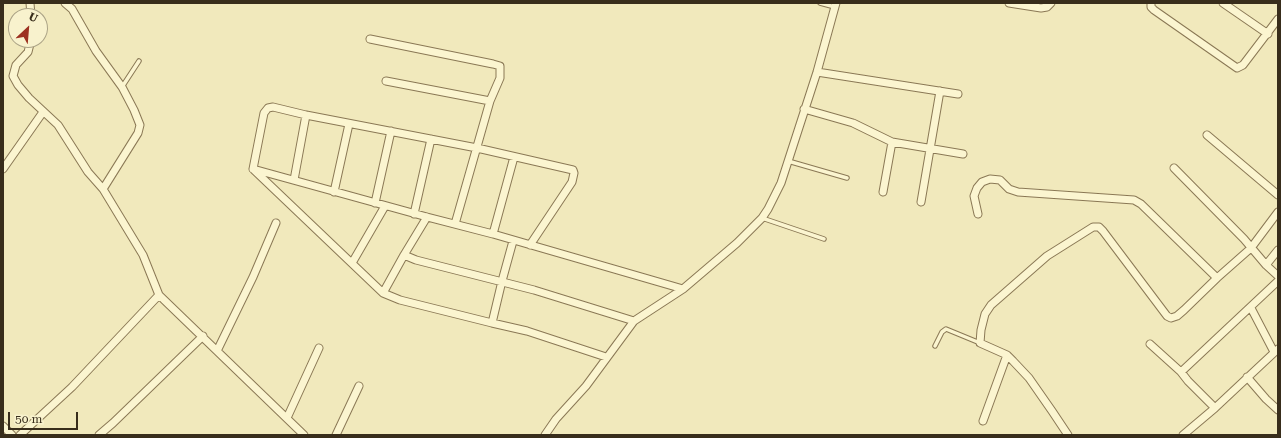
<!DOCTYPE html>
<style>
body{margin:0}
#map{position:relative;width:1281px;height:438px;overflow:hidden;background:#f1e9bc;font-family:"Roboto Serif",serif}
canvas{display:block}
.frame{position:absolute;inset:0;border:4px solid #382d1b;pointer-events:none}
.north{position:absolute;left:8px;top:8px;width:40px;height:40px;box-sizing:border-box;background:#f8f2cd;border:1px solid #aba386;border-radius:50%;rotate:26deg;font-size:11px;font-weight:700;line-height:16px;text-align:center;color:#382d1b}
.north::after{content:'';display:block;margin:auto;width:14px;height:18px;background:#9d3120;clip-path:polygon(50% 0,100% 100%,50% 72%,0 100%)}
.scale{position:absolute;left:8px;top:412px;width:70px;height:18px;box-sizing:border-box;border:2px solid #382d1b;border-top:0;padding-left:5px;font-size:12px;line-height:14px;white-space:nowrap;color:#382d1b;-webkit-text-stroke:3px #f8f2cd;paint-order:stroke}
</style>
<div id="map">
<canvas width="1281" height="438"></canvas>
<div class="frame"></div>
<div class="north">U</div>
<div class="scale">50 m</div>
</div>
<script>
const context = document.querySelector('canvas').getContext('2d');
context.lineJoin = 'round';
const toPath = rows => new Path2D(rows.map(r => 'M' + r).join(''));
function stroke(path, color, width, dash) { context.strokeStyle = color; context.lineWidth = width; context.lineCap = dash ? 'butt' : 'round'; context.setLineDash(dash || []); context.stroke(path); }
const lane = toPath([
 [820,3,835,7],
 [122,87,139,61],
 [788,161,847,178],
 [762,218,824,239],
 [935,346,942,332,946,329,980,343]
]);
const street = toPath([
 [30,3,31,16],
 [65,3,72,9,96,51,122,87,134,110,140,125,138,133,103,189],
 [1009,3,1041,8,1047,7,1051,3],
 [1151,3,1151,7,1154,10,1237,68,1243,65,1278,19],
 [1223,3,1268,34],
 [370,39,493,64,500,66,500,78,490,101],
 [31,40,28,52,16,65,13,76,18,85,29,98,58,125,88,172,103,189,143,255,159,295,304,435],
 [817,72,958,94],
 [386,81,490,101,455,224],
 [804,109,853,123,892,142,963,154],
 [1207,135,1278,195],
 [1174,168,1244,239,1266,265,1278,276],
 [3,169,43,112],
 [253,169,264,113,268,108,273,107,306,115,477,148,573,170,574,173,572,182,530,245],
 [253,169,427,217,493,234,683,289],
 [254,170,383,293,400,300,492,323],
 [294,180,306,115],
 [334,192,349,124],
 [883,192,892,142],
 [921,202,940,91],
 [375,203,391,131],
 [414,214,431,139],
 [978,214,974,196,977,188,982,182,990,179,1000,180,1009,189,1018,192,1134,200,1141,204,1217,278,1251,248,1278,212],
 [427,217,404,255,416,260,534,290,634,321],
 [493,234,514,157],
 [513,241,502,281,492,323,527,331,606,357],
 [352,263,385,206],
 [1266,265,1278,250],
 [1278,281,1181,372,1188,381,1215,408,1278,349],
 [383,293,404,255],
 [1251,308,1274,352],
 [1150,344,1181,372],
 [217,351,253,277,276,223],
 [1247,377,1266,399,1278,410],
 [287,418,319,348],
 [983,421,1007,355],
 [3,426,12,435],
 [20,435,72,387,159,295],
 [99,435,113,423,203,336],
 [336,435,359,386],
 [545,435,556,419,586,386,634,321,683,289,737,243,762,218,768,209,781,183,817,72,836,3],
 [1068,435,1052,411,1029,378,1013,361,1007,355,980,343,981,330,985,314,991,305,1047,256,1093,227,1099,227,1103,231,1167,316,1171,318,1177,316,1184,310,1217,278],
 [1183,435,1215,408]
]);
stroke(lane, '#8a7855', 5.5);
stroke(street, '#8a7855', 9);
stroke(lane, '#fbf5d0', 3.5);
stroke(street, '#fbf5d0', 7);
</script>
